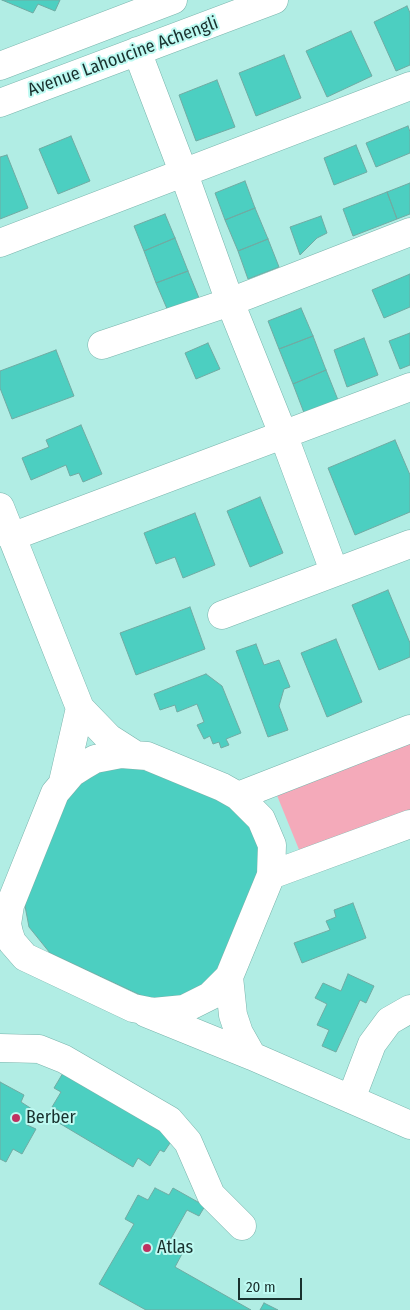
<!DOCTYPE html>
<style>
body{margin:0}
#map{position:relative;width:410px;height:1310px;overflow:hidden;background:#b1ede4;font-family:"Fira Sans Condensed",sans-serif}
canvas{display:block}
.scale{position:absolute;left:238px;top:1278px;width:64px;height:22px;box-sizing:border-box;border:2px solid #19312e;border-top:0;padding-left:6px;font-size:15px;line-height:18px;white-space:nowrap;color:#19312e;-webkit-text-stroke:4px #befaf2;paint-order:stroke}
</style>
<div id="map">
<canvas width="410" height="1310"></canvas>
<div class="scale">20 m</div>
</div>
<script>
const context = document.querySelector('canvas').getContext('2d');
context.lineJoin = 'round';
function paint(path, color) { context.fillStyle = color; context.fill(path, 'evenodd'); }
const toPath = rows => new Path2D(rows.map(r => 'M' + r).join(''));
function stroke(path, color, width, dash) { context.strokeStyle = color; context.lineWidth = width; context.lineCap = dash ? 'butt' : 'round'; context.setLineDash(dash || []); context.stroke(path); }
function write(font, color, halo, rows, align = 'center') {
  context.font = font + ' "Fira Sans Condensed",sans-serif'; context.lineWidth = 4; context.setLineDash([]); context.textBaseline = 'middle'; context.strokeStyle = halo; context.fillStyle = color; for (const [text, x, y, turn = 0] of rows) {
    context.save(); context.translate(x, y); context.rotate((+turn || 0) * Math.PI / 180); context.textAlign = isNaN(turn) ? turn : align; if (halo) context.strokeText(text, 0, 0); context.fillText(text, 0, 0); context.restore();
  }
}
const green = toPath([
 [410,742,410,816,302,857,276,793]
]);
const building = toPath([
 [2,0,60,0,55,11,38,4,33,13,2,0],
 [407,6,410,13,410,65,396,71,374,22,407,6],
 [351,31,372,76,327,97,306,51,351,31],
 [284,55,301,98,256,116,239,73,284,55],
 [217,80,235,127,196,141,179,95,217,80],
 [408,126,410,132,410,153,376,167,366,143,408,126],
 [71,136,90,181,58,194,39,149,71,136],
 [356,145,367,172,334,185,324,158,356,145],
 [7,155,28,208,0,219,0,157,7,155],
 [245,181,255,208,225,220,215,193,245,181],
 [410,183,410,214,397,219,387,192,410,183],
 [387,192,397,219,353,236,343,209,387,192],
 [255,208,268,239,238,251,225,220,255,208],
 [165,214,175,238,144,251,134,226,165,214],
 [321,216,327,233,317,238,300,255,290,227,321,216],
 [175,238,188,271,156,283,144,251,175,238],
 [268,239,279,267,248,279,238,251,268,239],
 [188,271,199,298,168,311,156,283,188,271],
 [410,274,410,307,384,318,372,290,410,274],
 [301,308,313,336,279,349,268,321,301,308],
 [410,333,410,365,400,369,389,341,410,333],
 [313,336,326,370,293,384,279,349,313,336],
 [364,338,378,375,347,387,334,350,364,338],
 [208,343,220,369,196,379,185,353,208,343],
 [56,350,74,396,12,419,0,388,0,371,56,350],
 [326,370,340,405,306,418,293,384,326,370],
 [81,425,102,474,83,482,79,473,70,476,66,465,31,480,22,458,49,447,46,440,81,425],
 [395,440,410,475,410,512,355,535,328,468,395,440],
 [260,497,283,553,250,567,227,511,260,497],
 [195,513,215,565,183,578,175,557,156,564,144,533,195,513],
 [388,590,410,643,410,657,379,670,352,605,388,590],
 [190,607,205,649,136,675,120,633,190,607],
 [336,639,362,702,327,717,301,653,336,639],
 [256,644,264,665,279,660,290,687,284,689,279,706,288,730,268,737,236,651,256,644],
 [206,674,222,686,241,733,226,739,229,745,221,748,219,742,213,744,210,736,204,739,197,725,204,722,197,704,177,712,175,705,160,710,154,694,206,674],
 [135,762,229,803,245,819,260,843,264,867,211,987,178,1001,151,1000,50,953,29,927,25,906,30,881,65,796,98,766,135,762],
 [353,903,366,938,302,963,294,943,330,930,326,921,336,917,334,910,353,903],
 [348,974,374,986,366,1003,360,1000,336,1052,322,1046,329,1030,317,1025,327,1004,315,998,323,983,341,991,348,974],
 [63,1073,174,1137,164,1152,160,1150,150,1166,138,1158,133,1167,59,1123,64,1113,52,1107,61,1092,54,1088,63,1073],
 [0,1082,24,1095,21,1102,35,1111,27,1125,36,1129,22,1154,13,1149,6,1162,0,1159,0,1082],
 [155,1188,169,1195,173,1188,205,1206,199,1216,187,1210,168,1244,183,1252,175,1267,251,1310,146,1310,99,1284,134,1224,125,1219,138,1195,148,1200,155,1188],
 [264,1303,278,1310,260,1310,264,1303]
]);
const minor = toPath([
 [137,51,184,174,230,302,283,434,334,571],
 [0,66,173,0],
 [0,103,274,0],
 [0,243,410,86],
 [102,345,230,302,410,232],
 [0,507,80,708,109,738,134,754],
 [11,537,410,387],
 [222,615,410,544],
 [121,754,147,756,222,787,238,796,261,819,272,845,271,875,229,977,210,996,184,1009,153,1012,133,1008,25,957,12,942,9,933,7,924,10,905,55,793,72,773,83,766,95,759,121,754],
 [63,782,80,708],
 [238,796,410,729],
 [271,875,410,824],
 [229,977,233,1015,239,1033,252,1056],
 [146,1013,252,1056,410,1125],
 [0,1048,39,1049,64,1059,169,1120,188,1142,211,1195,242,1226],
 [351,1099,372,1044,389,1021,410,1009]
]);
const markers = [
 [16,1118,5,"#be3161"],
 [147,1248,5,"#be3161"]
];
const streetNames = [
 ["Avenue Lahoucine Achengli",123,57,-20]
];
const poiNames = [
 ["Berber",26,1118],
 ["Atlas",157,1248]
];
paint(green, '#f4aaba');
paint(building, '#4ccfc1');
stroke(building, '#70aba3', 1);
stroke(minor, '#79b4ac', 29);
stroke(minor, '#fff', 28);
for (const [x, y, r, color] of markers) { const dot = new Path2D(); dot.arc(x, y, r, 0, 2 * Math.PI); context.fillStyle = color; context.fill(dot); stroke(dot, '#befaf2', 2); }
write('18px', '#19312e', '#befaf2', streetNames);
write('18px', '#19312e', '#befaf2', poiNames, 'left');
</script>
